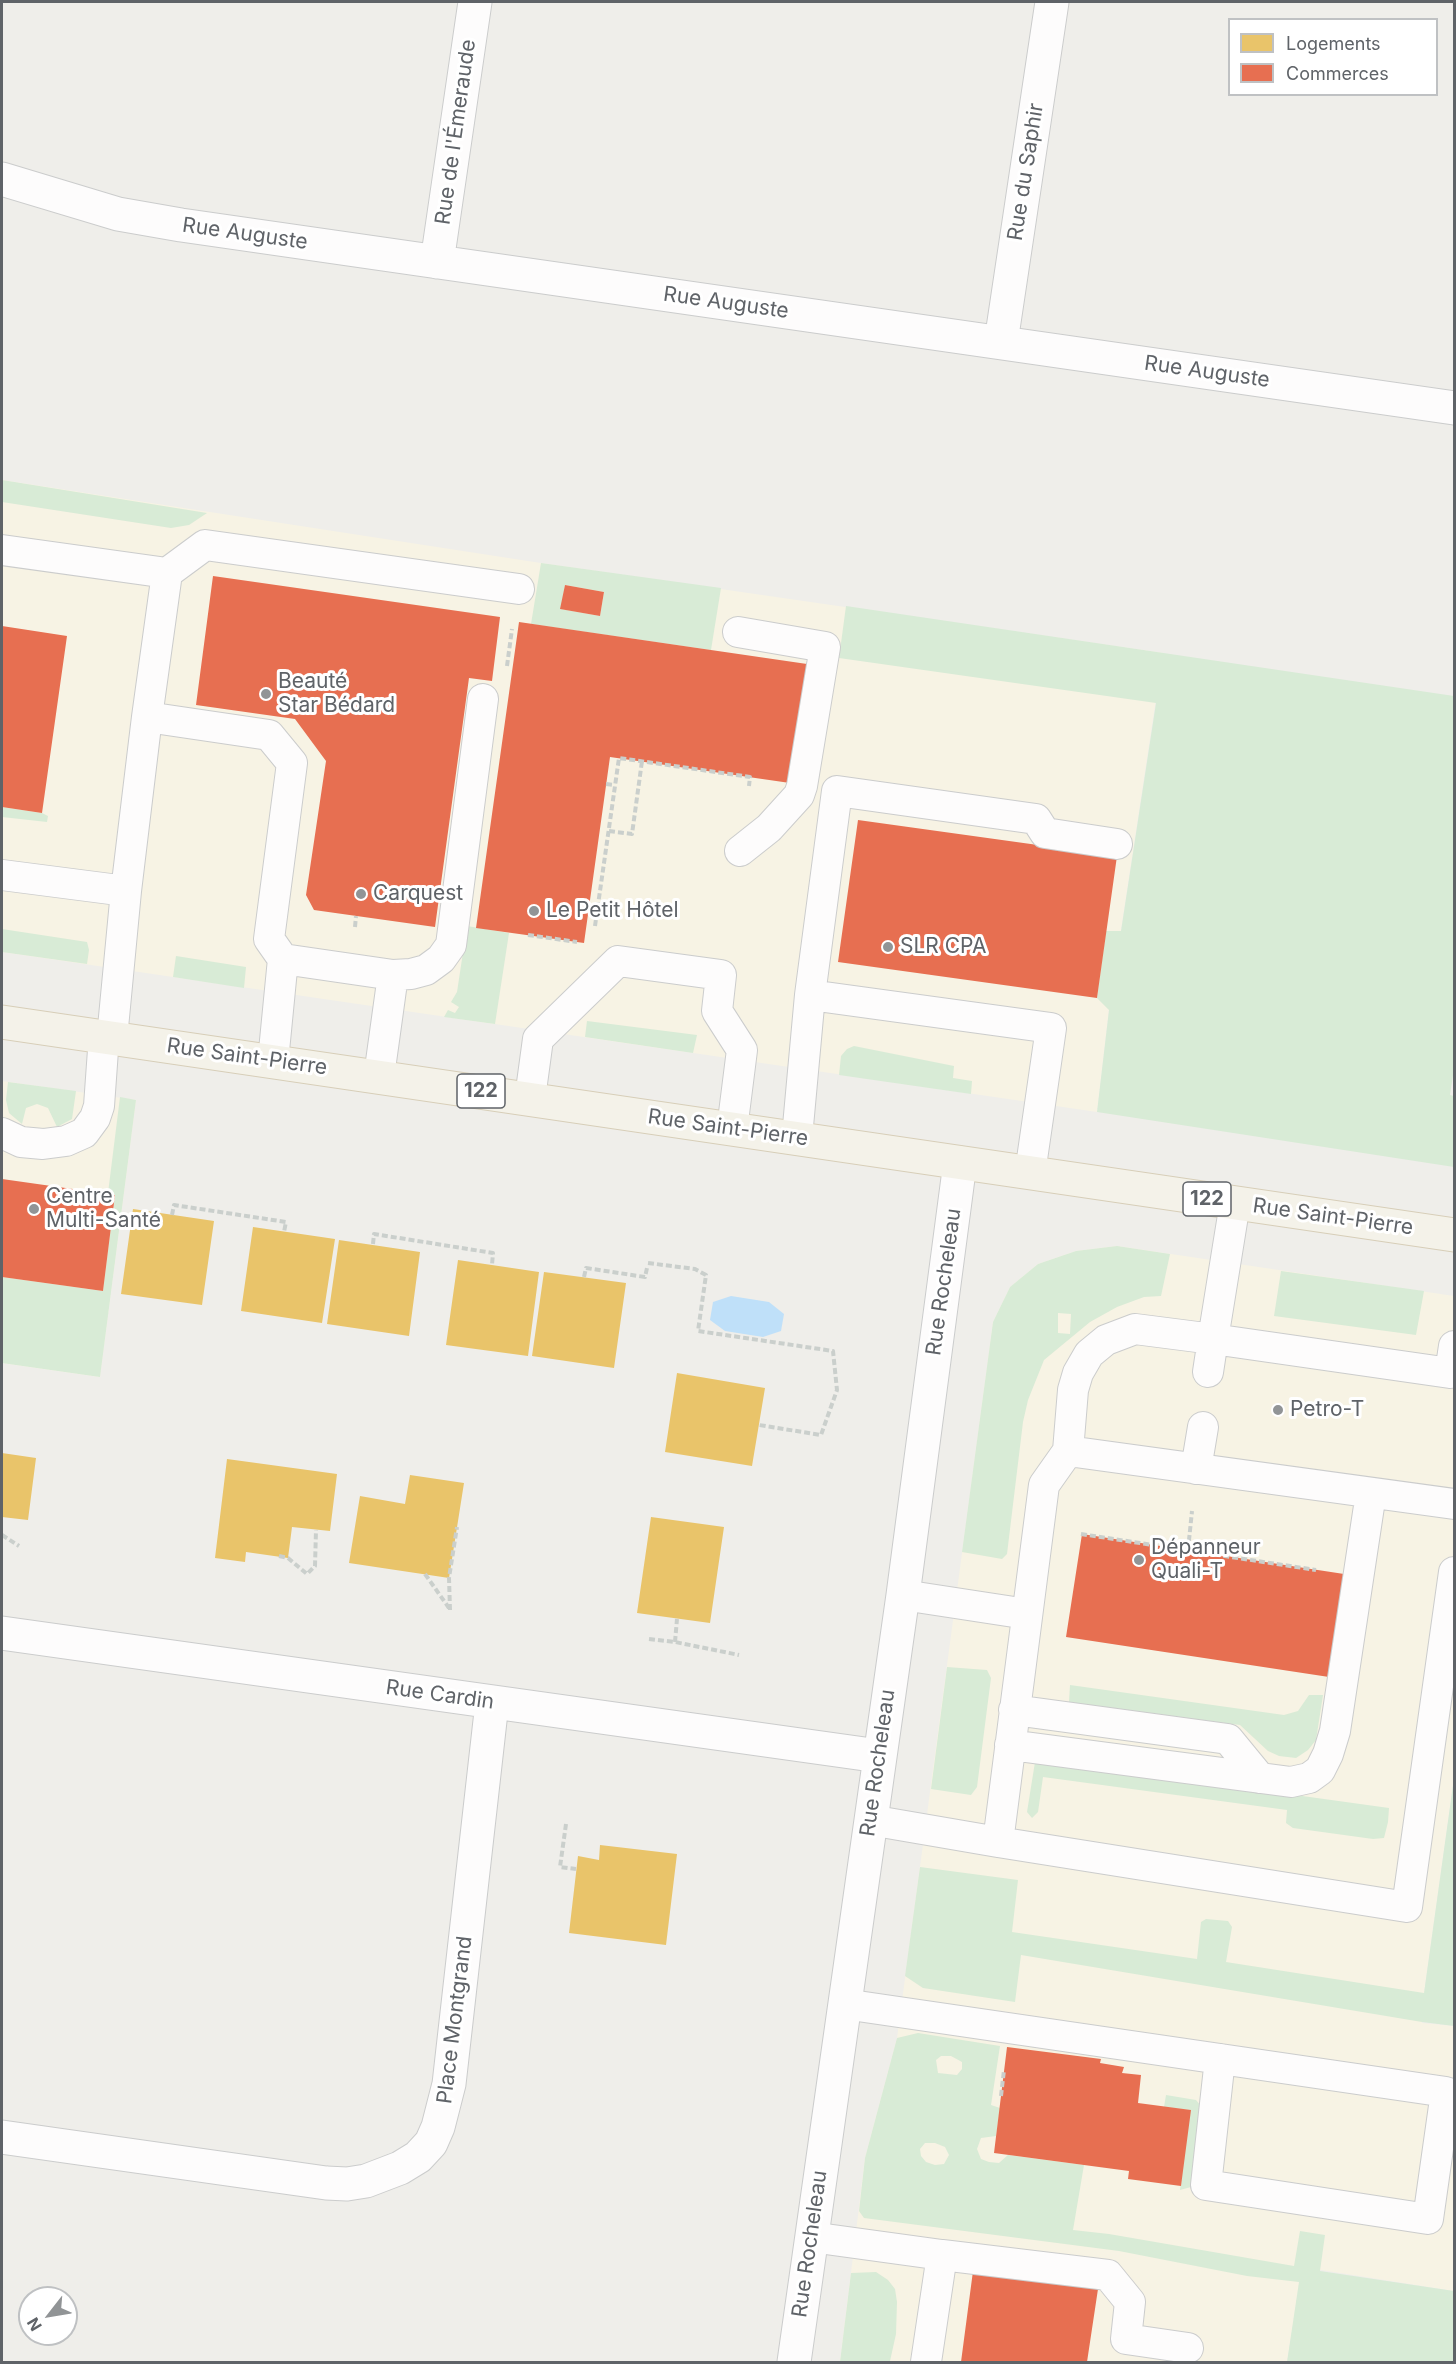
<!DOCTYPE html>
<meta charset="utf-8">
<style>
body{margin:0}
#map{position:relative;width:1456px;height:2364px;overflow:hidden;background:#efeeea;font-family:Inter,sans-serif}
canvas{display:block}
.frame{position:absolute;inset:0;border:3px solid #5f6368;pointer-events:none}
.legend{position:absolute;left:1228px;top:18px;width:210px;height:78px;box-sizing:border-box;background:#fff;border:2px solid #bfc1c3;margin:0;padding:8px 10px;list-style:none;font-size:18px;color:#5f6368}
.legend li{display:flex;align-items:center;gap:12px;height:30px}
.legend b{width:30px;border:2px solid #bfc1c3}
.north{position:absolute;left:18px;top:2286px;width:60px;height:60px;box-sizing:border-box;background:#fff;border:2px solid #bfc1c3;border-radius:50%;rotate:239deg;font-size:16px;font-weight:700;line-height:24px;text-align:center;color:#5f6368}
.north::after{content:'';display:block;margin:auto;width:21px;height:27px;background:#919496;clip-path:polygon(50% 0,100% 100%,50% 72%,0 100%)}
</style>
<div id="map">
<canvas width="1456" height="2364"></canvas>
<div class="frame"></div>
<ul class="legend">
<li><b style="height:16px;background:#e9c46a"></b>Logements</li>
<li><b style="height:16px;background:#e76f51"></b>Commerces</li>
</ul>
<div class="north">N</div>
</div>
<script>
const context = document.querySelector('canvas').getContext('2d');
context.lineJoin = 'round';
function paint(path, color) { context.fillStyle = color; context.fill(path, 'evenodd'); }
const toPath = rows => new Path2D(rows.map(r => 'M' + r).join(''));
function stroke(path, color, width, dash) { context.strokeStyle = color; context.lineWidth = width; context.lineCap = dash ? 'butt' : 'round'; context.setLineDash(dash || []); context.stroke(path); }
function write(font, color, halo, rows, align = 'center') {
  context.font = font + ' Inter,sans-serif'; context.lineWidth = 6; context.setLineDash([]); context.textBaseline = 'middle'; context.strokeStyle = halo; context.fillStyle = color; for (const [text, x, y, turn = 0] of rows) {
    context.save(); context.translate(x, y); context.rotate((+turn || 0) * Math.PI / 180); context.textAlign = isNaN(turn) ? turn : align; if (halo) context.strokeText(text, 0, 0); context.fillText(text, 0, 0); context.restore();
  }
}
const commercial = toPath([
 [2,480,541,563,1163,653,1109,1009,1097,1112,2,952],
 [2,1081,136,1100,100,1377,2,1363],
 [1117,1246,1454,1296,1454,1778,1425,1986,1422,2023,1454,2026,1454,2291,1302,2267,1287,2362,840,2362,865,2158,897,2038,993,1322,1010,1287,1038,1264,1076,1251]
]);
const green = toPath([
 [2,480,207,513,189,525,171,528,2,502],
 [541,563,721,588,711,650,531,624],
 [565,585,604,592,600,616,561,609],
 [846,606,1454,696,1454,1069,1450,1095,1454,1096,1454,1167,1097,1112,1109,1010,1097,998,1106,931,1121,931,1156,703,839,658],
 [2,807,42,813,48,816,47,822,2,817],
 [467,926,509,933,495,1024,444,1017,448,1010,455,1013,459,1007,451,1002,457,992],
 [2,929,87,942,89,950,87,964,2,952],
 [176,956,246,967,244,988,173,977],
 [587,1021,697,1035,693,1053,585,1037],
 [854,1046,954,1066,953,1078,972,1081,971,1094,839,1075,841,1056,847,1049],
 [8,1082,76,1091,72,1119,57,1127,48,1108,37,1104,26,1108,22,1124,9,1113,6,1100],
 [120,1097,136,1100,100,1377,2,1363,2,1277,103,1291,115,1195,108,1193],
 [1117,1246,1170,1254,1161,1296,1144,1297,1117,1307,1090,1322,1044,1360,1028,1400,1023,1422,1007,1554,1002,1559,962,1552,993,1322,1010,1287,1038,1264,1076,1251],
 [1058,1313,1071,1314,1070,1334,1058,1333],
 [1281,1271,1424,1291,1416,1335,1274,1316],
 [947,1667,987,1670,991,1678,977,1787,971,1795,931,1789],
 [1070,1685,1284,1715,1298,1711,1309,1695,1323,1695,1316,1740,1308,1750,1296,1758,1279,1756,1268,1751,1240,1725,1069,1702],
 [1035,1762,1057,1762,1389,1808,1388,1822,1384,1838,1373,1839,1293,1828,1286,1823,1287,1810,1043,1777,1038,1812,1032,1818,1027,1812],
 [1454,1778,1454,2026,1422,2022,1021,1955,1015,2002,923,1988,905,1976,920,1867,1018,1880,1012,1932,1197,1959,1201,1922,1206,1919,1228,1921,1232,1927,1226,1962,1424,1993],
 [918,2033,1000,2046,991,2105,1000,2108,996,2136,981,2138,977,2149,981,2159,989,2162,999,2163,1008,2155,1084,2165,1073,2230,1109,2234,1294,2266,1300,2231,1325,2235,1320,2271,1454,2291,1454,2362,1287,2362,1299,2282,1247,2276,1119,2251,864,2218,859,2211,865,2158,897,2038],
 [941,2056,951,2056,962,2062,962,2069,957,2075,938,2073,936,2060],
 [925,2143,935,2143,945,2147,949,2155,944,2164,935,2165,926,2162,921,2156,920,2149],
 [1166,2095,1196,2100,1201,2106,1191,2187,1180,2190,1190,2110,1164,2107],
 [876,2272,888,2280,895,2289,897,2302,896,2334,890,2361,889,2362,840,2362,851,2273]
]);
const water = toPath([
 [731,1296,769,1302,784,1314,781,1331,763,1337,725,1331,710,1320,713,1302]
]);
const homes = toPath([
 [133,1209,214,1221,202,1305,121,1294],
 [253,1227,335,1239,322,1323,241,1311],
 [339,1240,420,1252,409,1336,327,1324],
 [458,1260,539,1272,528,1356,446,1345],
 [544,1272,626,1283,614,1368,532,1356],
 [677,1373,765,1388,752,1466,665,1452],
 [2,1453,36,1458,28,1520,2,1517],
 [227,1459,337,1474,330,1531,292,1527,288,1558,246,1552,245,1562,215,1558],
 [410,1475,464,1483,449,1578,349,1563,360,1496,405,1504],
 [651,1517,724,1527,710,1623,637,1613],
 [600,1845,677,1854,666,1945,569,1933,578,1856,599,1860]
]);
const shops = toPath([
 [213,576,500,617,492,681,469,678,435,927,314,910,306,895,326,761,295,719,196,705],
 [565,585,604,592,600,616,560,609],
 [519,622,807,664,790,783,610,757,584,943,476,928],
 [2,626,67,636,42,813,2,807],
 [858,820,1117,856,1097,998,838,962],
 [2,1179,115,1195,103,1291,2,1277],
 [1082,1534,1344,1574,1329,1677,1066,1637],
 [1007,2047,1101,2059,1100,2063,1124,2067,1122,2073,1141,2075,1138,2103,1191,2110,1181,2186,1128,2179,1129,2171,994,2153],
 [973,2271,1098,2289,1087,2362,961,2362]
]);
const path = toPath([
 [507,666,512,629],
 [606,784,615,785],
 [609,831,632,834,642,761],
 [595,926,619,758,750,777,749,786],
 [355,927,356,916],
 [528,935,577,942],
 [172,1215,174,1205,286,1222,284,1232],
 [373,1244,374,1234,493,1253,492,1265],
 [648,1263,695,1269,706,1275,698,1331,833,1351,837,1390,821,1435,759,1425],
 [584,1277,586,1268,645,1277,647,1268],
 [1081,1534,1316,1570],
 [2,1535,19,1546],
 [1188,1550,1192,1511],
 [279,1556,288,1558,307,1574,315,1566,316,1530],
 [425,1574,449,1608],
 [450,1610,449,1578,457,1527],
 [649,1639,675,1642,739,1655],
 [675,1642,677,1619],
 [566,1824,560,1867,576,1869],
 [1001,2096,1004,2070]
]);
const service = toPath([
 [2,550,167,573,147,717],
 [167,573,205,545,519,589],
 [738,632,825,647,802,786,799,795,769,828,740,851],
 [2,875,126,891],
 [393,975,411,974,426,970,441,959,451,945,483,699],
 [810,995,837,791,1036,819,1045,833,1117,844],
 [112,1038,126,891,147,717,269,735,292,763,269,939,283,959],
 [273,1061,283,959,393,975,379,1076],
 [530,1098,538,1039,618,961,721,975,717,1011,742,1050,732,1129],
 [2,1133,21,1142,43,1144,66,1141,84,1133,95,1118,99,1106,104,1036],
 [797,1137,810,995,1051,1028,1030,1173],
 [1235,1203,1213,1339,1450,1373,1454,1346],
 [1208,1372,1213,1339,1135,1329,1106,1340,1089,1354,1078,1373,1073,1390,1068,1451,1044,1485,998,1842,1407,1907,1454,1572],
 [1068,1451,1454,1504],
 [1196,1469,1203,1427],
 [903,1595,1027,1614],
 [1014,1710,1228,1739,1260,1778],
 [1010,1745,1291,1782,1309,1778,1320,1770,1328,1754,1335,1731,1371,1493],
 [870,1820,998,1842],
 [844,2004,1446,2092,1428,2219,1206,2185,1220,2059],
 [811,2237,942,2255,926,2362],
 [942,2255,1108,2275,1130,2302,1126,2339,1188,2348]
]);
const minor = toPath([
 [2,179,118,214,181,225,1454,408],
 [437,262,475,2],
 [1001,342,1052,2],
 [2,1633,879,1756],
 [2,2137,326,2183,347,2184,366,2181,400,2168,418,2157,431,2143,438,2127,449,2084,492,1703]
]);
const tertiary = toPath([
 [794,2362,903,1595,960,1163]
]);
const primary = toPath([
 [2,1022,1454,1235]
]);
const markers = [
 [266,694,6,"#919496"],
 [361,894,6,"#919496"],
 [534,911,6,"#919496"],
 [888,947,6,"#919496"],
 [34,1209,6,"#919496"],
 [1278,1410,6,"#919496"],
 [1139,1560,6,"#919496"]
];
const shields = [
 [481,1091,48],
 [1207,1199,48]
];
const shieldNames = [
 ["122",481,1091],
 ["122",1207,1199]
];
const streetNames = [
 ["Rue de l'Émeraude",456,132,-82],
 ["Rue du Saphir",1026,172,-81],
 ["Rue Auguste",245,234,8],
 ["Rue Auguste",726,303,8],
 ["Rue Auguste",1207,372,8],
 ["Rue Saint-Pierre",247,1057,8],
 ["Rue Saint-Pierre",728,1128,8],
 ["Rue Saint-Pierre",1333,1217,8],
 ["Rue Rocheleau",944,1282,-82],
 ["Rue Cardin",440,1695,8],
 ["Rue Rocheleau",878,1763,-82],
 ["Place Montgrand",455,2020,-83],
 ["Rue Rocheleau",810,2244,-82]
];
const poiNames = [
 ["Beauté",278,682],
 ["Star Bédard",278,706],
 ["Carquest",373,894],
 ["Le Petit Hôtel",546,911],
 ["SLR CPA",900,947],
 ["Centre",46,1197],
 ["Multi-Santé",46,1221],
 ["Petro-T",1290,1410],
 ["Dépanneur",1151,1548],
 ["Quali-T",1151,1572]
];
paint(commercial, '#f7f3e4');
paint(green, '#d8ebd6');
paint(water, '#bfe0f9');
paint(homes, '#e9c46a');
paint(shops, '#e76f51');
stroke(service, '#cbcccc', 32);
stroke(minor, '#cbcccc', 35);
stroke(tertiary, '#cbcccc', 35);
stroke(primary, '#d7ceb8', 35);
stroke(path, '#cacfcc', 4, [6, 3]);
stroke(service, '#fdfcfc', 30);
stroke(minor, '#fdfcfc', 33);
stroke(tertiary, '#fdfcfc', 33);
stroke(primary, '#f4f2e9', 33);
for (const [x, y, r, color] of markers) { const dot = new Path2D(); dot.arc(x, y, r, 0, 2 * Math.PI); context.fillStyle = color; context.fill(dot); stroke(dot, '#fff', 2); }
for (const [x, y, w] of shields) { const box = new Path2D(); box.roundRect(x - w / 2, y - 17, w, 34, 4.5); context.fillStyle = '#fff'; context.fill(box); stroke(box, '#5f6368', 1.5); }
write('bold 20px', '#5f6368', null, shieldNames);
write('21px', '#5f6368', '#fff', streetNames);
write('21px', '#5f6368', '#fff', poiNames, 'left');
</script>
